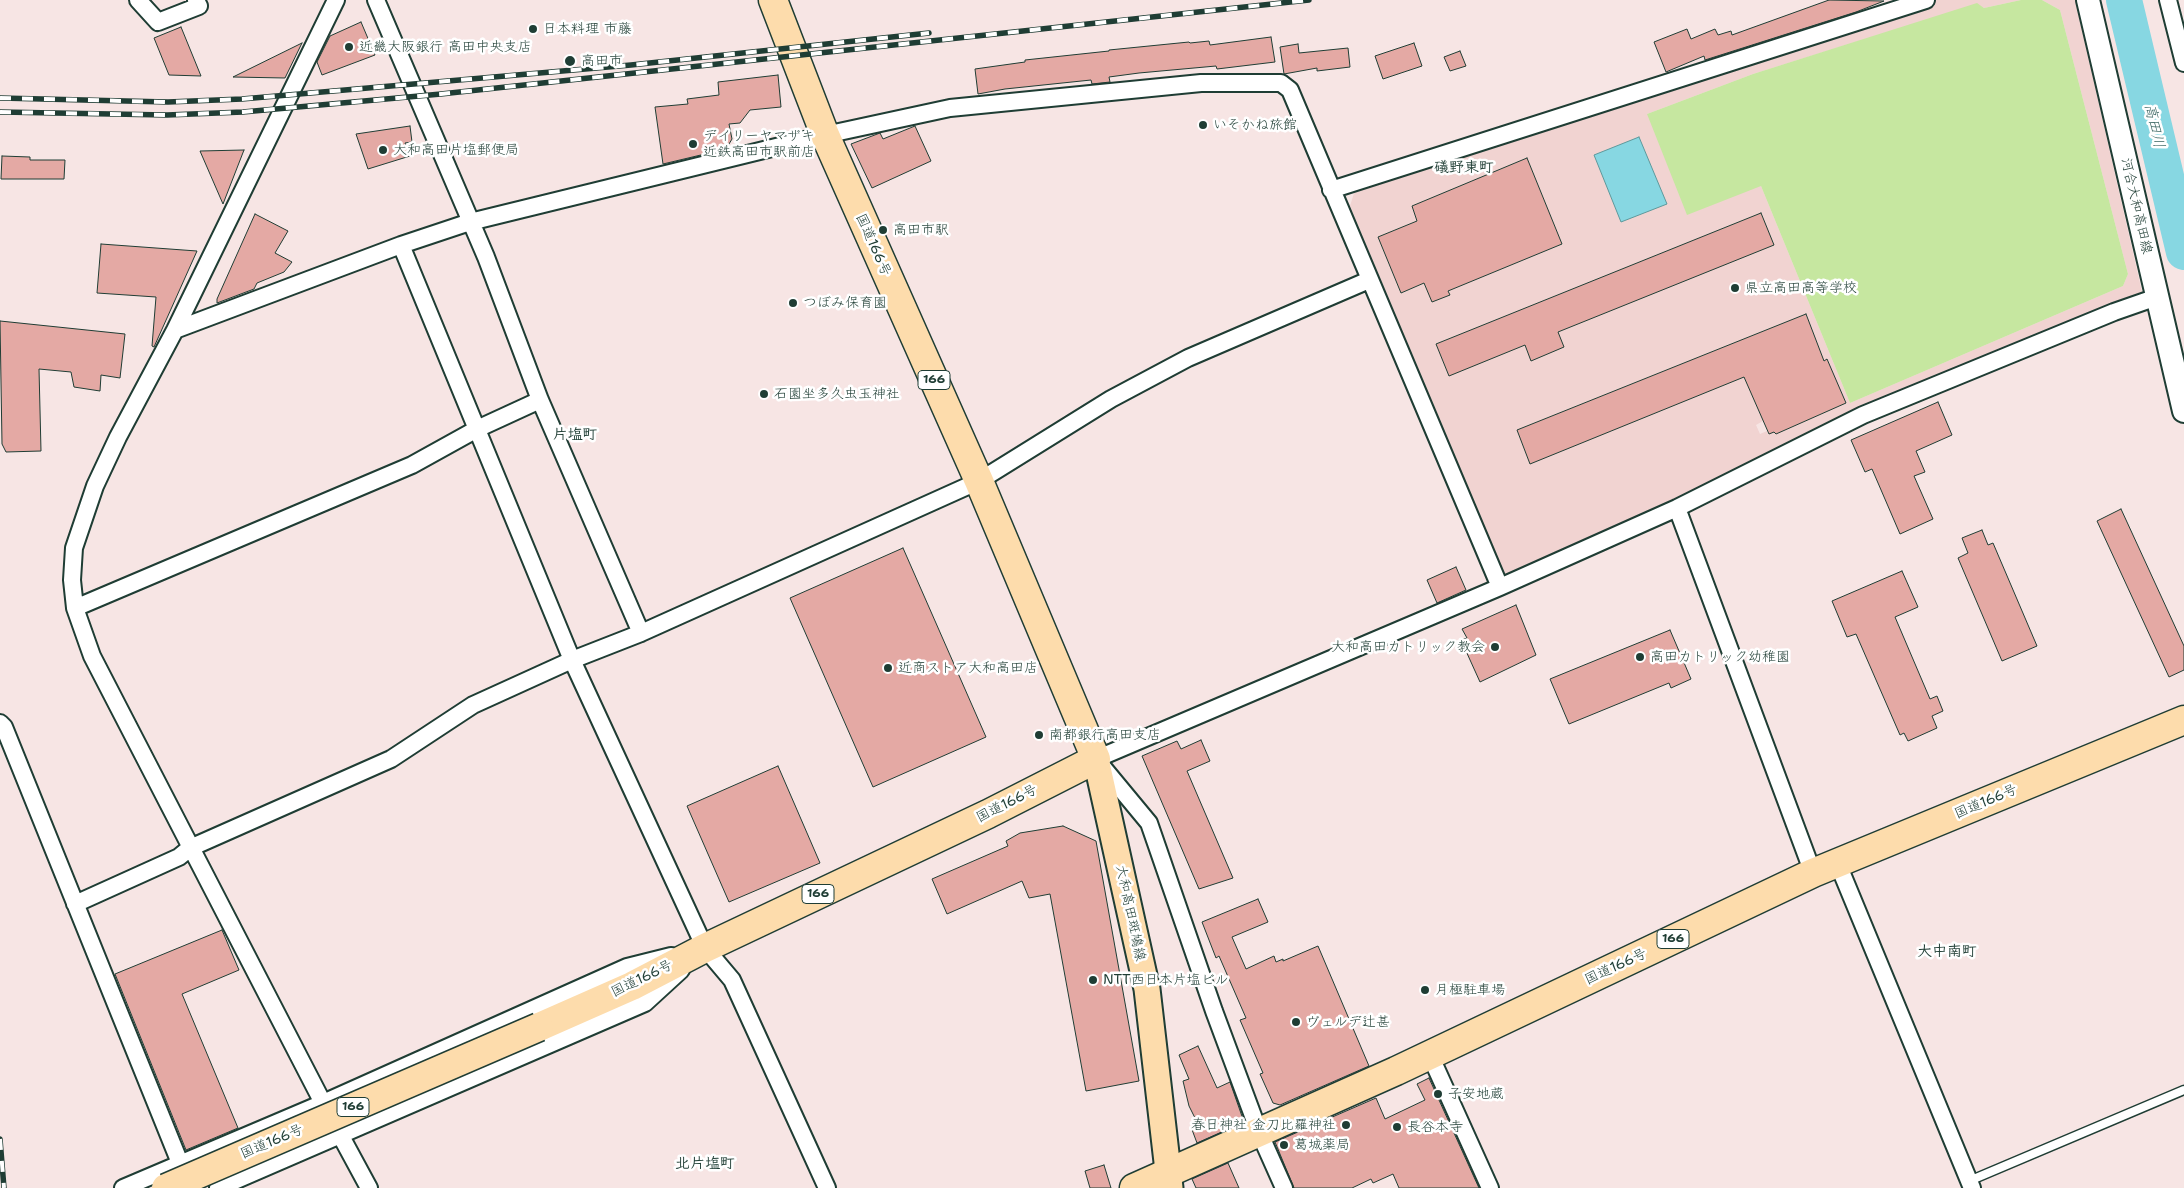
<!DOCTYPE html>
<meta charset="utf-8">
<style>
body{margin:0}
canvas{display:block;background:#f7e5e4}
</style>
<canvas width="2184" height="1188"></canvas>
<script>
const context = document.querySelector('canvas').getContext('2d');
context.lineJoin = 'round';
function paint(path, color) { context.fillStyle = color; context.fill(path, 'evenodd'); }
const toPath = rows => new Path2D(rows.map(r => 'M' + r).join(''));
function stroke(path, color, width, dash) { context.strokeStyle = color; context.lineWidth = width; context.lineCap = dash ? 'butt' : 'round'; context.setLineDash(dash || []); context.stroke(path); }
function write(font, color, halo, rows, align = 'center') {
  context.font = font + ' "Shantell Sans","Klee One",sans-serif'; context.lineWidth = 5; context.setLineDash([]); context.textBaseline = 'middle'; context.strokeStyle = halo; context.fillStyle = color; for (const [text, x, y, turn = 0] of rows) {
    context.save(); context.translate(x, y); context.rotate((+turn || 0) * Math.PI / 180); context.textAlign = isNaN(turn) ? turn : align; if (halo) context.strokeText(text, 0, 0); context.fillText(text, 0, 0); context.restore();
  }
}
const built = toPath([
 [1937,0,2021,0,1984,8,1977,4,1753,74,1647,114,1761,186,1850,403,2123,286,2128,274,2060,10,2042,0,2075,0,2142,292,2024,342,1656,511,1505,575,1350,206,1355,190,1488,144],
 [1527,158,1562,244,1448,291,1450,295,1432,302,1424,283,1402,293,1378,237,1417,221,1412,206],
 [1761,213,1773,245,1558,332,1564,347,1531,360,1525,345,1449,375,1436,344],
 [1806,314,1818,347,1530,464,1517,430],
 [1827,360,1846,403,1776,434,1774,432,1768,434,1767,431,1760,434,1756,425,1763,421,1807,368]
]);
const green = toPath([
 [2021,0,2042,0,2060,10,2128,274,2123,286,1850,403,1761,186,1687,215,1647,114,1753,74,1977,3,1984,8]
]);
const water = toPath([
 [1639,137,1667,204,1621,222,1594,155,1639,137]
]);
const river = toPath([
 [2124,0,2184,252]
]);
const building = toPath([
 [1829,0,1884,1,1856,12,1705,60,1704,56,1666,72,1654,42,1687,29,1691,39,1715,29,1718,35,1731,31,1732,35,1829,0],
 [361,22,375,55,322,75,317,62,330,36,361,22],
 [181,27,201,76,169,75,154,38,181,27],
 [1271,37,1275,62,1217,69,1216,66,1139,73,1109,77,1110,82,1092,84,1091,80,1005,89,978,94,975,69,1025,62,1025,60,1109,51,1109,50,1189,42,1190,43,1209,41,1210,45,1271,37],
 [302,43,285,78,233,77,302,43],
 [1414,43,1422,66,1383,79,1375,56,1414,43],
 [1298,44,1299,53,1348,48,1350,67,1317,71,1317,68,1284,74,1280,47,1298,44],
 [1460,51,1466,66,1450,71,1444,57,1460,51],
 [778,75,781,107,750,110,740,123,729,124,732,139,726,149,663,164,655,107,688,104,687,99,719,95,718,82,778,75],
 [410,126,412,142,405,143,410,156,368,169,356,134,410,126],
 [915,126,931,161,872,188,851,144,880,133,883,139,915,126],
 [244,150,223,204,200,151,244,150],
 [2,156,30,157,30,160,65,160,64,179,1,179,2,156],
 [1527,158,1562,244,1448,291,1450,295,1432,302,1424,283,1401,293,1378,237,1417,221,1412,206,1527,158],
 [1761,213,1774,245,1558,332,1564,347,1531,361,1525,345,1449,376,1436,344,1761,213],
 [255,214,288,231,275,253,292,262,284,272,257,283,254,289,217,303,217,299,255,214],
 [101,244,197,251,154,347,152,346,156,297,97,293,101,244],
 [1806,314,1824,361,1827,359,1846,403,1776,434,1774,432,1769,434,1744,377,1530,464,1517,430,1806,314],
 [0,321,125,334,120,378,101,375,100,391,74,387,71,372,39,369,41,451,6,452,2,444,0,321],
 [1938,402,1952,435,1916,451,1925,472,1914,476,1933,519,1900,534,1872,469,1865,472,1851,440,1938,402],
 [2121,509,2184,646,2184,670,2169,677,2097,521,2121,509],
 [1982,530,1988,545,1993,543,2037,646,2002,661,1958,558,1968,553,1962,538,1982,530],
 [903,548,986,737,873,787,790,598,903,548],
 [1456,567,1466,590,1437,603,1427,580,1456,567],
 [1902,571,1918,607,1895,617,1930,699,1937,696,1943,711,1932,716,1937,728,1908,741,1904,733,1900,735,1856,634,1847,637,1832,601,1902,571],
 [1516,605,1536,655,1480,682,1461,640,1467,638,1462,629,1516,605],
 [1670,630,1691,679,1671,688,1669,683,1569,724,1550,679,1670,630],
 [1201,740,1210,761,1187,771,1233,878,1199,889,1142,756,1177,741,1181,749,1201,740],
 [778,766,820,863,729,902,687,806,778,766],
 [1063,826,1096,841,1139,1081,1086,1091,1050,894,1029,898,1022,881,947,914,932,879,1008,846,1006,841,1020,833,1063,826],
 [1258,899,1268,922,1232,937,1246,969,1274,956,1276,962,1283,959,1283,961,1318,946,1369,1066,1280,1105,1273,1103,1260,1074,1263,1073,1240,1020,1246,1018,1219,956,1216,958,1202,922,1258,899],
 [222,930,239,970,182,994,238,1128,186,1150,115,974,222,930],
 [1198,1046,1217,1088,1230,1082,1244,1122,1197,1143,1191,1127,1198,1124,1189,1106,1183,1081,1189,1079,1179,1055,1198,1046],
 [1429,1078,1479,1188,1399,1188,1393,1174,1373,1183,1371,1179,1352,1188,1294,1188,1275,1142,1376,1098,1385,1119,1425,1100,1417,1084,1429,1078],
 [1228,1163,1239,1188,1196,1188,1192,1179,1228,1163],
 [1104,1165,1111,1188,1090,1188,1085,1171,1104,1165]
]);
const lane = toPath([
 [1969,1181,2184,1090]
]);
const street = toPath([
 [138,0,158,22,199,6,196,0],
 [336,0,175,330,118,437,95,486,74,548,72,580,75,608,92,656,323,1103,369,1188],
 [376,0,486,257,540,400,641,633],
 [2168,0,2184,63],
 [1331,190,1926,0],
 [401,245,572,660,705,948,732,980,827,1188],
 [175,330,401,245,470,222,825,135,950,108,1201,83,1281,83,1290,90,1500,587],
 [1677,508,1813,873],
 [75,608,412,465,477,429,540,400],
 [0,723,4,727,180,1163],
 [1838,864,1972,1188],
 [75,904,179,857,190,848,391,759,473,705,572,660,641,633,979,481,1111,399,1188,358,1369,280],
 [1430,1055,1490,1188],
 [123,1188,323,1103,627,967,671,956],
 [218,1188,645,1003,681,970],
 [1284,1188,1259,1132,1214,1011,1149,823,1096,759,1500,587,1677,508,1863,415,2114,312,2157,297]
]);
const secondary = toPath([
 [2088,0,2184,411]
]);
const primary = toPath([
 [1096,759,1147,989,1170,1188]
]);
const highway = toPath([
 [539,1027,632,986,705,948,988,814,1096,759,979,481,825,135,773,0],
 [1134,1188,1396,1071,1813,873,2184,720]
]);
const rail = toPath([
 [0,98,168,102,242,99,631,65,929,33],
 [0,112,167,115,243,112,441,94,1309,0],
 [0,1139,4,1188]
]);
const highwayBridge = toPath([
 [166,1188,539,1027]
]);
const markers = [
 [533,29,5,"#1f3d34"],
 [349,47,5,"#1f3d34"],
 [570,61,6,"#1f3d34"],
 [1203,125,5,"#1f3d34"],
 [693,144,5,"#1f3d34"],
 [383,150,5,"#1f3d34"],
 [883,230,5,"#1f3d34"],
 [1735,288,5,"#1f3d34"],
 [793,303,5,"#1f3d34"],
 [764,394,5,"#1f3d34"],
 [1495,647,5,"#1f3d34"],
 [1640,657,5,"#1f3d34"],
 [888,668,5,"#1f3d34"],
 [1039,735,5,"#1f3d34"],
 [1093,980,5,"#1f3d34"],
 [1425,990,5,"#1f3d34"],
 [1296,1022,5,"#1f3d34"],
 [1438,1094,5,"#1f3d34"],
 [1346,1125,5,"#1f3d34"],
 [1397,1127,5,"#1f3d34"],
 [1284,1145,5,"#1f3d34"]
];
const shields = [
 [934,380,32],
 [818,894,32],
 [1673,939,32],
 [353,1107,32]
];
const shieldNames = [
 ["166",934,380],
 ["166",818,894],
 ["166",1673,939],
 ["166",353,1107]
];
const poiNames = [
 ["日本料理 市藤",543,29],
 ["近畿大阪銀行 高田中央支店",359,47],
 ["高田市",581,61],
 ["いそかね旅館",1213,125],
 ["デイリーヤマザキ",703,136],
 ["近鉄高田市駅前店",703,152],
 ["大和高田片塩郵便局",393,150],
 ["高田市駅",893,230],
 ["県立高田高等学校",1745,288],
 ["つぼみ保育園",803,303],
 ["石園坐多久虫玉神社",774,394],
 ["大和高田カトリック教会",1485,647,"right"],
 ["高田カトリック幼稚園",1650,657],
 ["近商ストア大和高田店",898,668],
 ["南都銀行高田支店",1049,735],
 ["NTT西日本片塩ビル",1103,980],
 ["月極駐車場",1435,990],
 ["ヴェルデ辻甚",1306,1022],
 ["子安地蔵",1448,1094],
 ["春日神社 金刀比羅神社",1336,1125,"right"],
 ["長谷本寺",1407,1127],
 ["葛城薬局",1294,1145]
];
const streetNames = [
 ["河合大和高田線",2136,206,77],
 ["国道166号",873,245,66],
 ["国道166号",1986,802,-23],
 ["国道166号",1007,804,-27],
 ["大和高田斑鳩線",1130,913,78],
 ["国道166号",1616,967,-25],
 ["国道166号",642,979,-26],
 ["国道166号",272,1142,-23]
];
const waterNames = [
 ["高田川",2154,126,77]
];
const neighbourhoodNames = [
 ["礒野東町",1464,168],
 ["片塩町",575,435],
 ["大中南町",1947,952],
 ["北片塩町",705,1164]
];
paint(built, '#f1d3d1');
paint(green, '#c6e7a0');
paint(water, '#87d7e2');
stroke(water, '#5d999c', 1);
stroke(river, '#87d7e2', 36);
paint(building, '#e4a9a4');
stroke(building, '#1f3d34', 1);
stroke(lane, '#1f3d34', 11);
stroke(street, '#1f3d34', 20);
stroke(secondary, '#1f3d34', 26);
stroke(primary, '#1f3d34', 29);
stroke(highway, '#1f3d34', 31);
stroke(lane, '#fff', 8);
stroke(street, '#fff', 16);
stroke(secondary, '#fff', 22);
stroke(primary, '#fddcac', 25);
stroke(highway, '#fddcac', 28);
stroke(rail, '#1f3d34', 5.5);
stroke(rail, '#fff', 4, [11]);
stroke(highwayBridge, '#1f3d34', 31, []);
stroke(highwayBridge, '#fddcac', 28);
for (const [x, y, r, color] of markers) { const dot = new Path2D(); dot.arc(x, y, r, 0, 2 * Math.PI); context.fillStyle = color; context.fill(dot); stroke(dot, '#fff', 2); }
for (const [x, y, w] of shields) { const box = new Path2D(); box.roundRect(x - w / 2, y - 9.5, w, 19, 4); context.fillStyle = '#fff'; context.fill(box); stroke(box, '#1f3d34', 1); }
write('bold 12px', '#1f3d34', null, shieldNames);
write('14px', '#1f3d34', '#fff', poiNames, 'left');
write('14px', '#1f3d34', '#fff', streetNames);
write('italic 15px', '#396460', '#fff', waterNames);
write('bold 15px', '#1f3d34', '#fff', neighbourhoodNames);
</script>
